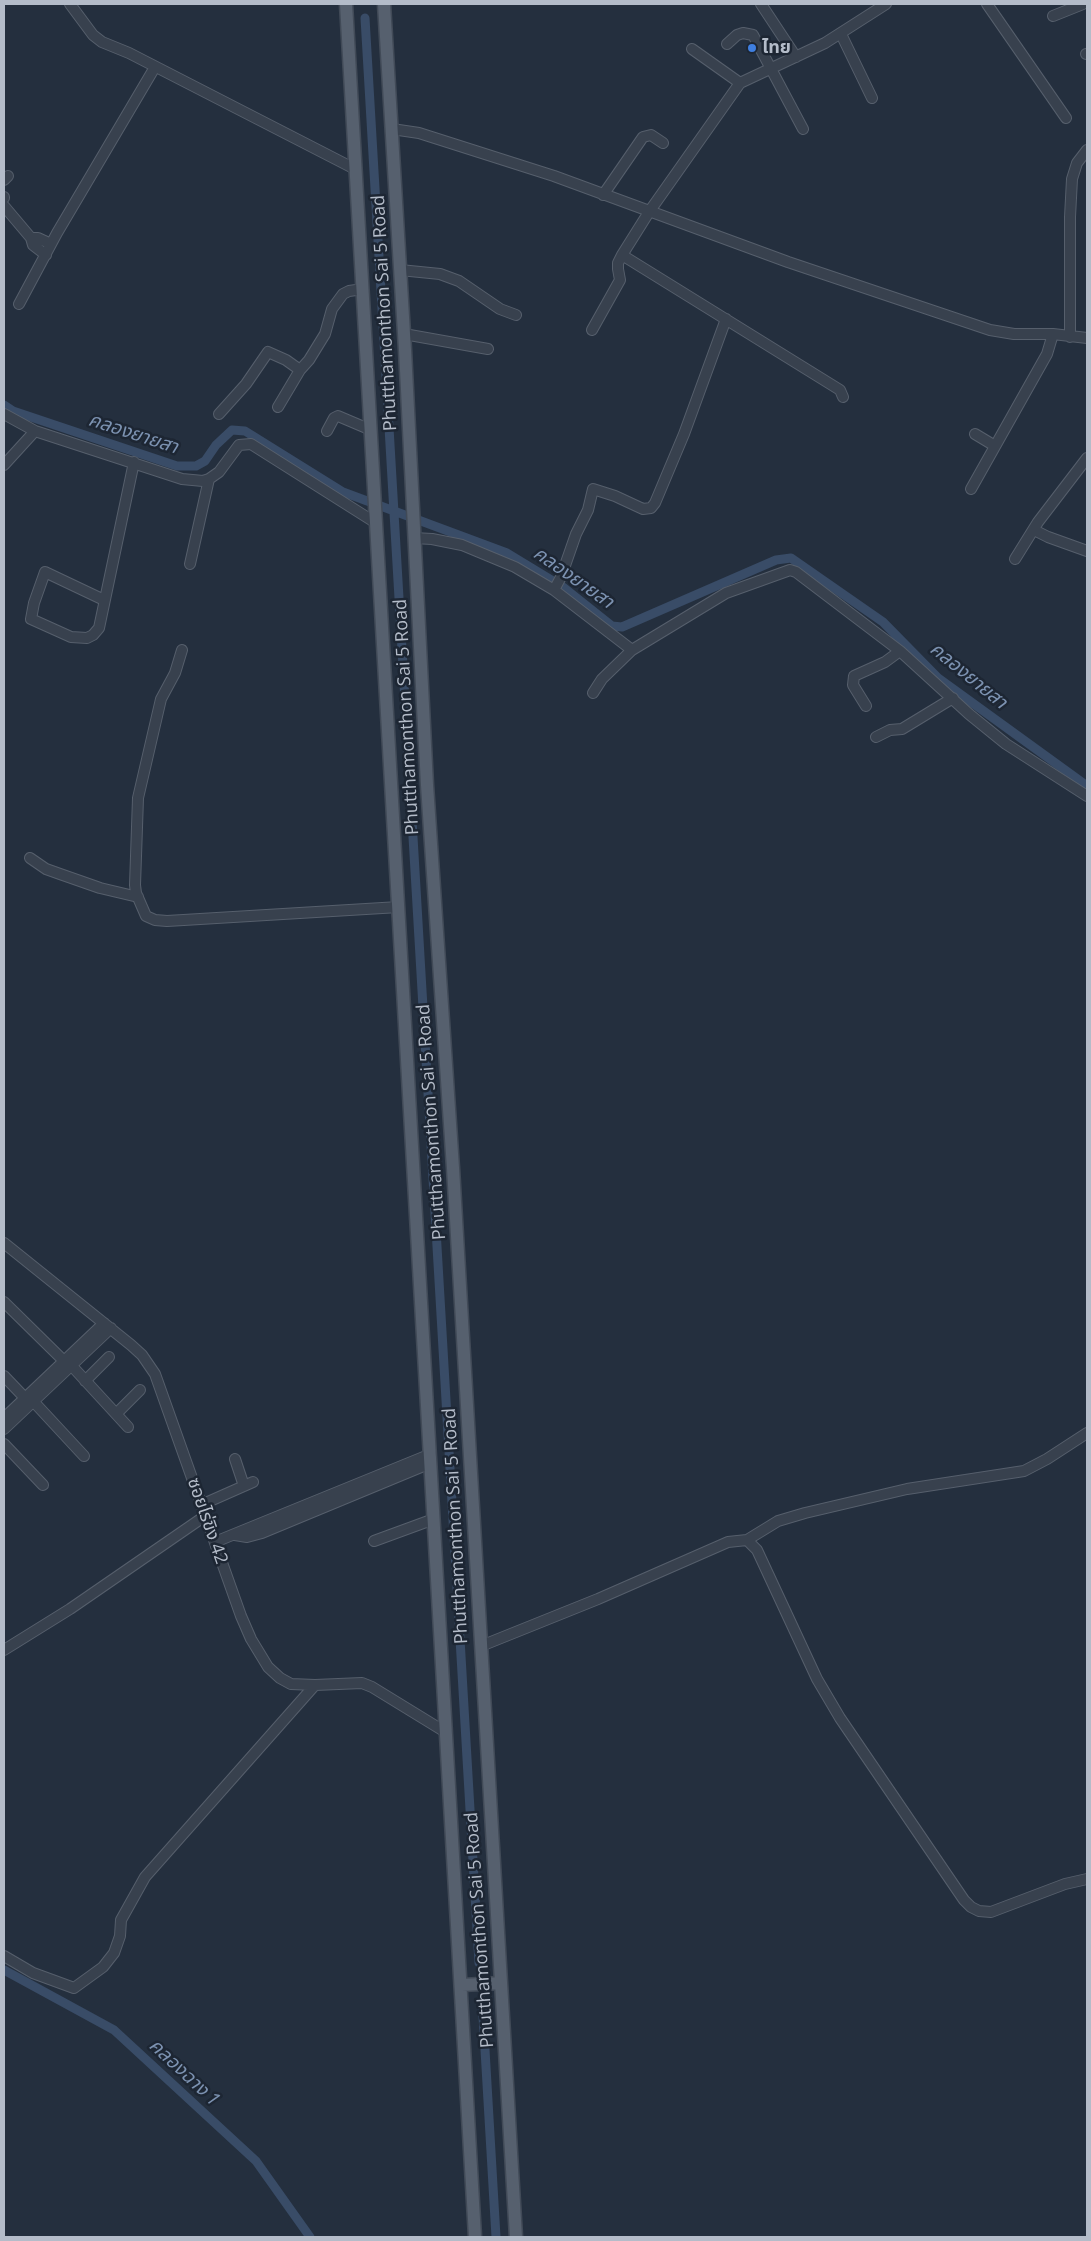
<!DOCTYPE html>
<meta charset="utf-8">
<style>
body{margin:0}
#map{position:relative;width:1091px;height:2241px;overflow:hidden;background:#242f3e;font-family:"Open Sans",sans-serif}
canvas{display:block}
.frame{position:absolute;inset:0;border:5px solid #b4bcc9;pointer-events:none}
</style>
<div id="map">
<canvas width="1091" height="2241"></canvas>
<div class="frame"></div>
</div>
<script>
const context = document.querySelector('canvas').getContext('2d');
context.lineJoin = 'round';
const toPath = rows => new Path2D(rows.map(r => 'M' + r).join(''));
function stroke(path, color, width, dash) { context.strokeStyle = color; context.lineWidth = width; context.lineCap = dash ? 'butt' : 'round'; context.setLineDash(dash || []); context.stroke(path); }
function write(font, color, halo, rows, align = 'center') {
  context.font = font + ' "Open Sans","Noto Sans Thai",sans-serif'; context.lineWidth = 5; context.setLineDash([]); context.textBaseline = 'middle'; context.strokeStyle = halo; context.fillStyle = color; for (const [text, x, y, turn = 0] of rows) {
    context.save(); context.translate(x, y); context.rotate((+turn || 0) * Math.PI / 180); context.textAlign = isNaN(turn) ? turn : align; if (halo) context.strokeText(text, 0, 0); context.fillText(text, 0, 0); context.restore();
  }
}
const canal = toPath([
 [365,18,479,1963],
 [4,405,13,411,177,466,196,466,205,461,216,445,232,430,245,431,343,492,507,553,563,587,612,626,622,627,776,560,791,558,883,622,938,678,1087,786],
 [4,1970,114,2030,256,2161,310,2237],
 [482,1999,496,2237]
]);
const minor = toPath([
 [70,4,93,35,102,42,129,53,355,169],
 [761,4,796,57],
 [987,4,1066,118],
 [1053,16,1083,4],
 [841,34,872,98],
 [727,44,737,35,743,33,753,35,803,129],
 [692,49,740,83],
 [1086,54,1087,54],
 [392,129,419,133,554,176,788,262,990,330,1014,334,1053,334,1087,338],
 [4,180,8,176],
 [603,195,643,137,651,135,663,143],
 [4,197,4,198],
 [4,206,31,238,33,245,46,255],
 [31,238,38,238,51,244],
 [400,270,440,274,459,281,500,309,516,315],
 [19,304,57,233,155,67],
 [592,330,620,280,618,269,618,263,622,255],
 [404,334,488,349],
 [1070,337,1070,217,1072,179,1077,163,1087,150],
 [843,397,840,390,622,255,649,212,740,83,825,43,886,4],
 [278,407,300,370],
 [4,414,35,431,182,479,203,481,209,479,219,472,239,445,251,444,376,523],
 [219,414,246,384,268,352,286,360,300,370,309,360,325,334,332,309,343,294,349,291,363,289],
 [327,431,334,418,338,416,371,430],
 [975,434,995,446],
 [4,465,35,431],
 [971,489,1047,354,1053,334],
 [1034,530,1048,537,1087,551],
 [414,538,432,539,462,545,515,567,554,590,632,650],
 [1015,559,1038,522,1087,458],
 [190,564,209,479],
 [554,590,561,577,576,534,588,510,593,489,615,496,643,509,651,508,655,503,684,434,726,319],
 [104,600,45,572,34,603,31,619,71,637,87,638,93,635,99,628,134,462],
 [182,650,175,673,161,699,138,798,135,885,136,893,146,916,155,920,167,921,399,907],
 [593,693,602,679,632,650,726,593,790,570,796,572,900,651,969,714,1006,744,1087,796],
 [866,706,853,685,854,676,885,662,900,651],
 [876,737,890,730,902,729,953,698],
 [30,858,46,869,60,874,100,888,138,897],
 [4,1243,131,1345,142,1355,155,1374,241,1616,251,1639,268,1667,280,1678,291,1684,315,1685,362,1683,372,1687,447,1733],
 [4,1302,64,1361],
 [71,1365,128,1427],
 [4,1376,25,1398],
 [85,1381,109,1357],
 [33,1401,84,1456],
 [116,1414,140,1390],
 [4,1418,104,1323],
 [4,1429,111,1328],
 [4,1444,43,1485],
 [235,1459,244,1486],
 [201,1505,253,1482],
 [235,1535,247,1537,262,1533,431,1463],
 [747,1540,778,1521,805,1513,907,1489,1024,1471,1047,1459,1087,1433],
 [374,1541,434,1519],
 [215,1542,431,1454],
 [481,1646,598,1599,728,1542,747,1540,757,1550,817,1679,840,1718,964,1900,971,1907,979,1911,991,1912,1065,1884,1087,1879],
 [4,1650,70,1609,205,1516],
 [4,1956,33,1973,74,1988,103,1967,114,1953,120,1936,121,1920,145,1877,315,1685]
]);
const major = toPath([
 [346,4,475,2237],
 [384,4,405,350,427,785,453,1168,516,2237],
 [462,1985,501,1983]
]);
const markers = [
 [752,48,5,"#3f7fe0"]
];
const poiNames = [
 ["ไทย",762,48]
];
const streetNames = [
 ["Phutthamonthon Sai 5 Road",385,313,-93],
 ["Phutthamonthon Sai 5 Road",407,717,-93],
 ["Phutthamonthon Sai 5 Road",432,1122,-94],
 ["ซอยไร่ขิง 42",207,1521,71],
 ["Phutthamonthon Sai 5 Road",456,1526,-93],
 ["Phutthamonthon Sai 5 Road",480,1930,-94]
];
const waterNames = [
 ["คลองยายสา",133,434,18],
 ["คลองยายสา",573,578,35],
 ["คลองยายสา",968,676,39],
 ["คลองฉาง 1",184,2073,43]
];
stroke(canal, '#394c67', 9);
stroke(minor, '#565f6c', 12);
stroke(major, '#414a57', 15);
stroke(minor, '#38414e', 10);
stroke(major, '#56606e', 12);
for (const [x, y, r, color] of markers) { const dot = new Path2D(); dot.arc(x, y, r, 0, 2 * Math.PI); context.fillStyle = color; context.fill(dot); stroke(dot, '#1d2633', 2); }
write('bold 18px', '#b4bcc9', '#1d2633', poiNames, 'left');
write('18px', '#b4bcc9', '#1d2633', streetNames);
write('italic 19px', '#7c92b1', '#1d2633', waterNames);
</script>
